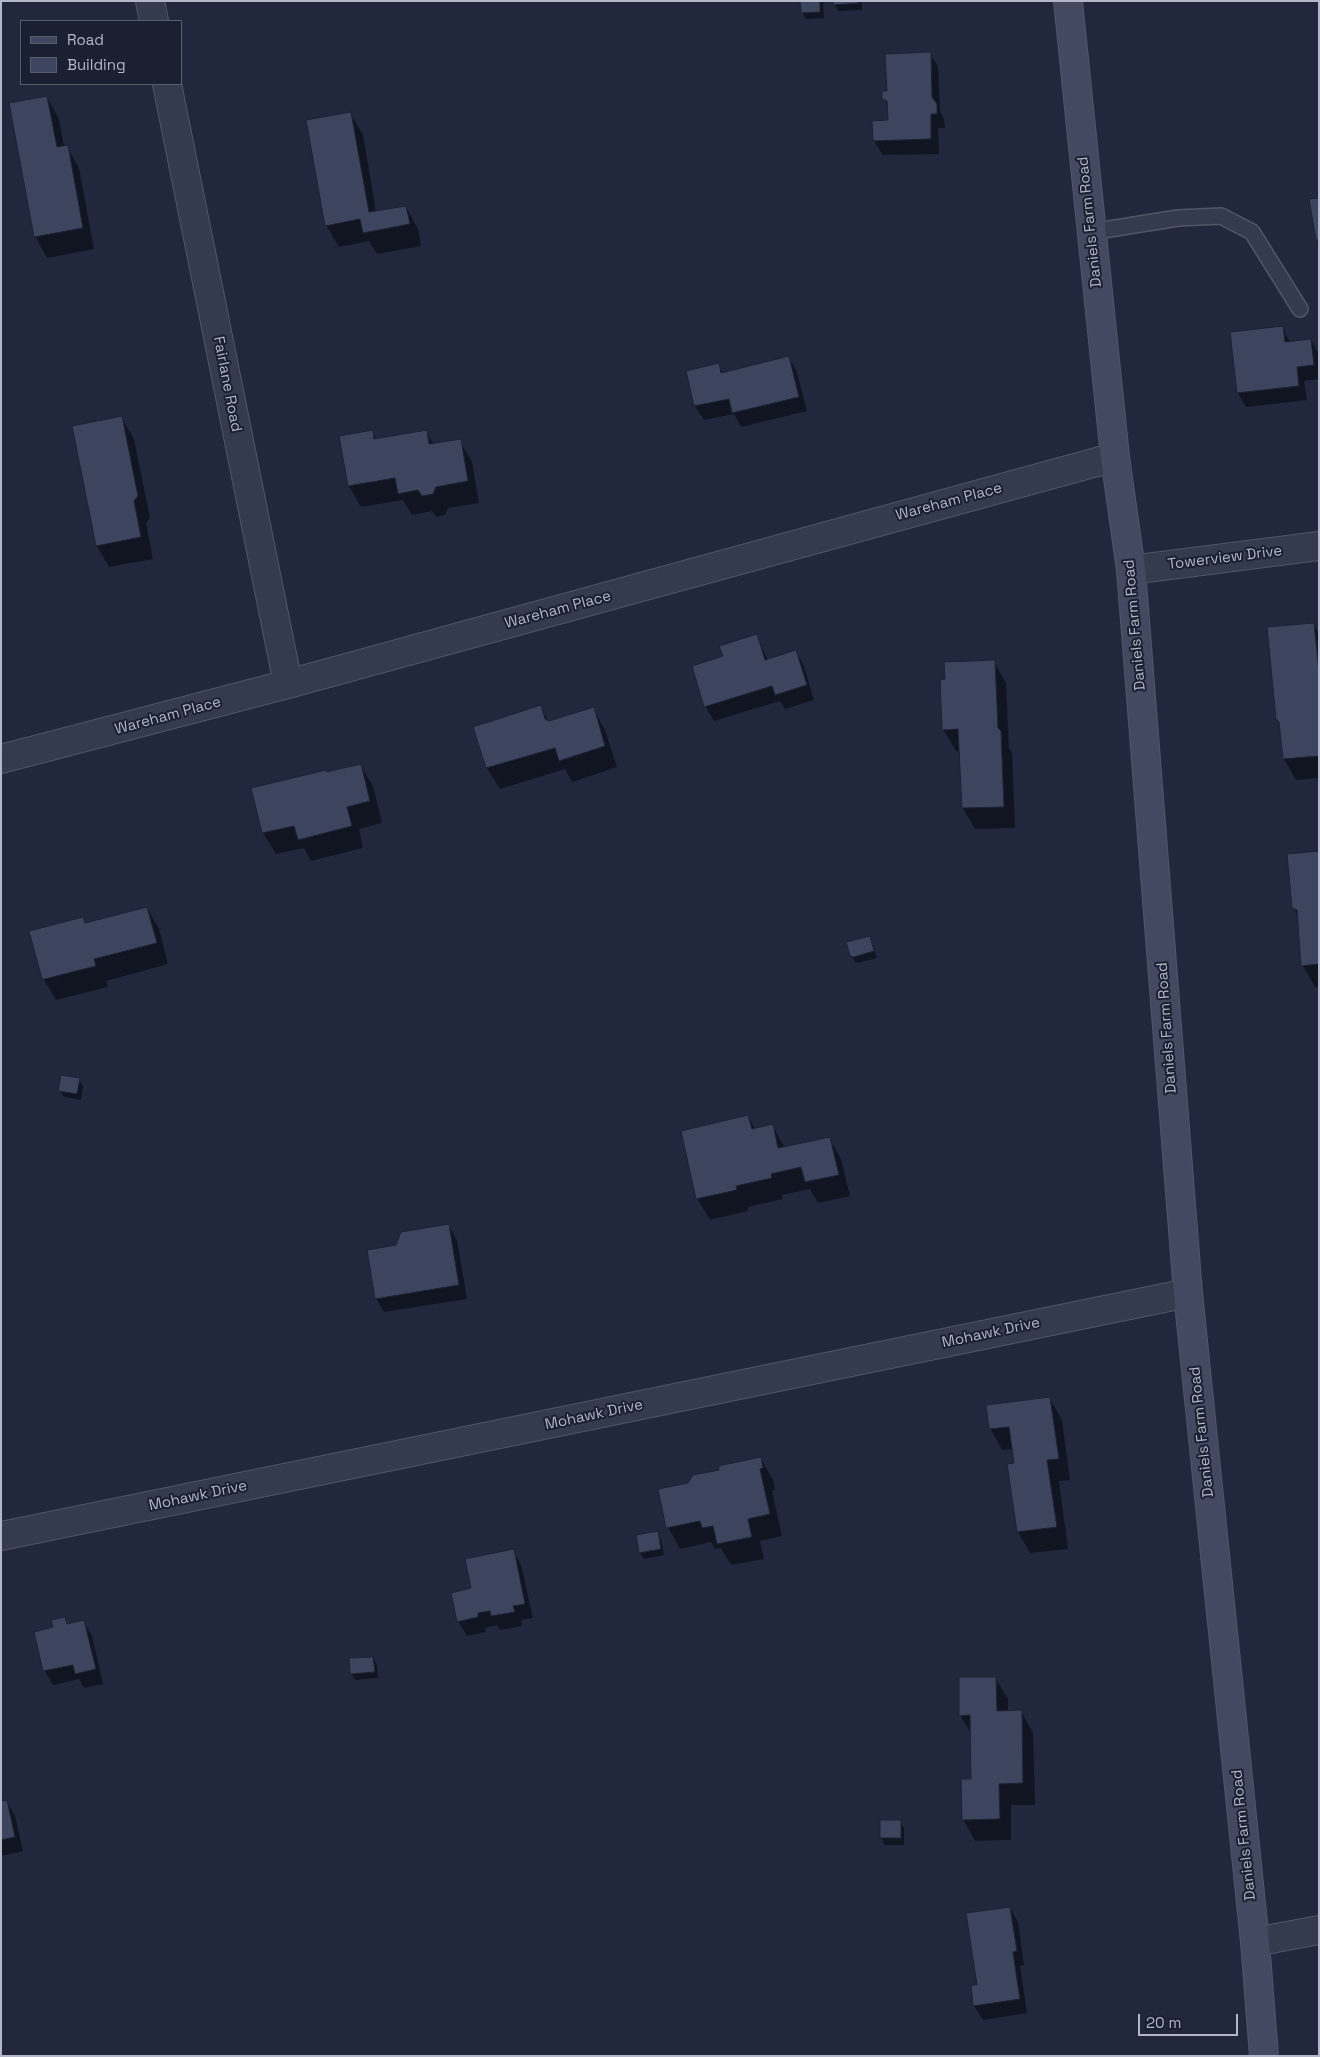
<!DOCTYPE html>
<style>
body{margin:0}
#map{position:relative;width:1320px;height:2057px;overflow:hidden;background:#21283e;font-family:"Space Grotesk",sans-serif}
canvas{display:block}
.frame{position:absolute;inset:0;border:2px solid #b1b6c9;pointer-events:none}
.legend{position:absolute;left:20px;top:20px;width:162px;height:65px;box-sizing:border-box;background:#1a2032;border:1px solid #565c6e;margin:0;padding:6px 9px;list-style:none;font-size:15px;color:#b1b6c9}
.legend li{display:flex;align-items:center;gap:10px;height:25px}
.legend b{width:25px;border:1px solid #565c6e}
.scale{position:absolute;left:1138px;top:2014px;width:100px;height:22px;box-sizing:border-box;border:2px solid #b1b6c9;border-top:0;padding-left:6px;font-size:15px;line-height:18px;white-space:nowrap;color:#b1b6c9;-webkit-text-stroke:4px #1a2032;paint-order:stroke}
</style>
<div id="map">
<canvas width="1320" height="2057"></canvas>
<div class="frame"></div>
<ul class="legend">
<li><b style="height:6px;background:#434961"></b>Road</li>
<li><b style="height:14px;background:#3d445e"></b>Building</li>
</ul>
<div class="scale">20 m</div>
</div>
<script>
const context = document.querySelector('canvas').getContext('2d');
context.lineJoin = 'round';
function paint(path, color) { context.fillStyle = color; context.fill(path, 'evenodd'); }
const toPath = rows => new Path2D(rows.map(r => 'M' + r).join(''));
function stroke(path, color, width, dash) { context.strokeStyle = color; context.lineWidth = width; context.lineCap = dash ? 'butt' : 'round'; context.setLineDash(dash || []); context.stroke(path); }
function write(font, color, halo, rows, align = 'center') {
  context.font = font + ' "Space Grotesk",sans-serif'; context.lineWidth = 4; context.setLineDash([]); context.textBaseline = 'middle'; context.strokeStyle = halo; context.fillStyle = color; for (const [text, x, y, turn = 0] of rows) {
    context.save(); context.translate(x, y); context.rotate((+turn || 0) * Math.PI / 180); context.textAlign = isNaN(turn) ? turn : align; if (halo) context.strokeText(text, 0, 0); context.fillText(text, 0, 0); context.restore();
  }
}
const shadow = toPath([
 [801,1,823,1,824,18,806,19,802,12],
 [834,1,862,1,862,10,838,11],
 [930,53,938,67,940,111,944,119,945,128,938,128,939,154,883,155,874,141,874,122,889,121,888,106,884,98],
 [47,97,59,119,64,147,67,147,79,168,94,249,47,258,35,236],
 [350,113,363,135,376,212,406,207,418,229,421,246,377,254,369,241,339,247,326,225],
 [1282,327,1290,342,1311,340,1319,355,1319,379,1304,381,1307,400,1246,407,1238,393,1231,333],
 [789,358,797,372,807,411,741,427,734,414,704,420,695,406,718,364,723,373],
 [121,417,134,439,150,518,146,523,153,559,109,567,97,546],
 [372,432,377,440,426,432,434,445,460,441,472,462,479,503,448,508,445,515,436,517,432,511,412,515,403,500,361,507,349,486],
 [1313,624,1319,633,1319,778,1296,780,1284,759,1281,725,1277,719],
 [756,636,768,660,796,652,804,666,814,700,785,709,780,701,714,721,706,707,693,666,724,657],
 [994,662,1006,683,1009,748,1012,753,1015,828,975,829,963,808,960,751,956,751,943,729],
 [540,707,549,722,593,708,605,730,617,767,572,782,565,769,500,789,487,768,475,728],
 [360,765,373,786,382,823,359,829,363,848,311,861,304,848,276,854,263,833,252,789],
 [1319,852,1319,987,1315,987,1303,966,1299,917,1293,907],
 [147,908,159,929,168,964,106,981,108,987,56,1000,43,978,83,919,86,924],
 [869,937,877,958,858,963,855,962,851,955],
 [79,1080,83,1086,81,1100,64,1097,60,1090],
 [748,1116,755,1129,772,1125,785,1148,829,1138,841,1159,850,1196,818,1203,810,1189,782,1195,783,1199,748,1207,748,1211,710,1220,697,1198],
 [449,1226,457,1240,467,1299,384,1312,376,1298,397,1246],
 [1050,1399,1062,1420,1070,1480,1059,1481,1068,1549,1030,1553,1018,1532,1009,1465,1015,1465,1013,1449,1002,1450,990,1428],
 [761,1459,773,1480,775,1490,772,1491,782,1536,760,1541,764,1559,731,1565,721,1548,715,1549,711,1542,680,1549,668,1527,689,1484,720,1471],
 [657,1532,661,1539,664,1555,644,1559,640,1553],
 [513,1551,521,1565,533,1618,521,1620,522,1626,500,1630,497,1625,485,1628,486,1632,467,1636,458,1621],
 [64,1618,68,1625,83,1621,92,1636,103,1684,84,1688,79,1679,53,1685,45,1671,54,1628],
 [373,1658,377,1665,378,1678,355,1680,351,1673],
 [995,1678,1008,1699,1008,1712,1021,1711,1033,1733,1035,1805,1011,1805,1011,1840,975,1841,963,1819,973,1780,972,1735,960,1715],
 [7,1802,15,1816,23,1851,1,1856,1,1803],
 [900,1822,904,1828,904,1845,885,1845,881,1838],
 [1010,1908,1018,1922,1024,1965,1020,1966,1027,2013,983,2020,974,2006,979,1986]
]);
const building = toPath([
 [800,1,820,1,820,12,801,13,800,1],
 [833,1,859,1,859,3,833,5,833,1],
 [931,52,932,97,937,104,937,114,931,114,931,139,873,141,872,121,888,120,887,101,882,99,882,91,887,91,885,54,931,52],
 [47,96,57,147,68,145,83,228,34,237,9,103,47,96],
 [351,112,369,212,406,206,410,224,363,233,360,219,325,226,306,120,351,112],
 [1319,198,1319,240,1316,240,1309,199,1319,198],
 [1283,326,1285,342,1311,339,1314,365,1297,367,1299,386,1237,393,1230,332,1283,326],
 [789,356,799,397,732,413,729,399,694,406,686,371,719,363,721,373,789,356],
 [122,416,138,496,134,501,141,537,96,546,72,426,122,416],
 [373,430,374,439,427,430,429,444,461,439,468,481,436,487,433,494,422,496,418,490,398,494,395,478,348,486,339,436,373,430],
 [1314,623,1319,672,1319,756,1283,759,1279,722,1276,719,1267,627,1314,623],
 [757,634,765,660,796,650,807,685,775,695,772,686,704,707,692,666,723,656,719,646,757,634],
 [995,660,998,728,1001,731,1004,807,962,808,958,729,942,730,940,680,945,679,944,662,995,660],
 [541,705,545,719,549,721,594,707,605,746,559,761,555,748,486,768,473,727,541,705],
 [361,764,370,801,347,807,352,826,298,840,294,826,262,833,251,788,326,770,326,772,361,764],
 [1319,851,1319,964,1301,966,1297,910,1292,908,1287,854,1319,851],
 [147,907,157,943,94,959,96,966,45,979,42,979,29,931,83,917,85,923,147,907],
 [870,936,874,951,854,957,850,956,846,942,870,936],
 [61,1075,80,1078,77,1094,58,1091,61,1075],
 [748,1115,752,1129,773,1124,778,1148,830,1137,839,1175,805,1182,801,1167,771,1174,772,1178,736,1186,737,1190,696,1199,681,1131,748,1115],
 [449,1224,459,1285,375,1299,367,1250,396,1245,401,1232,449,1224],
 [1050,1397,1059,1459,1047,1460,1057,1527,1017,1532,1007,1464,1014,1463,1009,1427,989,1429,986,1405,1050,1397],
 [761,1457,763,1468,760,1469,770,1514,748,1519,752,1537,717,1544,713,1526,702,1528,700,1521,666,1528,658,1489,688,1483,693,1475,719,1470,718,1466,761,1457],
 [658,1531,661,1549,639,1553,636,1535,658,1531],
 [514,1549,525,1604,513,1606,515,1612,491,1616,490,1611,478,1613,478,1617,457,1622,451,1593,471,1588,465,1559,514,1549],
 [65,1617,67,1624,84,1620,96,1669,75,1674,73,1665,43,1671,34,1632,53,1627,51,1620,65,1617],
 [373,1657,375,1672,350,1674,349,1658,373,1657],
 [959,1677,996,1677,997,1711,1022,1710,1023,1783,999,1784,1000,1819,962,1820,961,1779,971,1779,970,1715,959,1716,959,1677],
 [7,1800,15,1837,1,1840,1,1801,7,1800],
 [880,1820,901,1820,901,1838,880,1838,880,1820],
 [1010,1907,1017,1951,1013,1952,1020,1999,973,2006,971,1985,977,1985,966,1913,1010,1907]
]);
const lane = toPath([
 [1091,232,1178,218,1221,216,1252,232,1300,309]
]);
const street = toPath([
 [150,1,154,21],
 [167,84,288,684],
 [1131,570,1319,546],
 [1,759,288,684,1115,457],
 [1,1536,1188,1293],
 [1255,1942,1319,1930]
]);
const secondary = toPath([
 [1068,1,1115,457,1131,570,1188,1293,1255,1942,1264,2056]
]);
const streetNames = [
 ["Daniels Farm Road",1090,222,-96],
 ["Fairlane Road",227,384,79],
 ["Wareham Place",949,502,-15],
 ["Towerview Drive",1225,558,-7],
 ["Wareham Place",558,610,-15],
 ["Daniels Farm Road",1135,625,-95],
 ["Wareham Place",168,716,-15],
 ["Daniels Farm Road",1167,1028,-94],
 ["Mohawk Drive",991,1333,-12],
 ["Mohawk Drive",594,1415,-12],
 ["Daniels Farm Road",1202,1432,-96],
 ["Mohawk Drive",198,1496,-12],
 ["Daniels Farm Road",1244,1835,-96]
];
paint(shadow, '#0007');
paint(building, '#3d445e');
stroke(building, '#1c2234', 1);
stroke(lane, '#505668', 18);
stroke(street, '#505668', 30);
stroke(secondary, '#505668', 30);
stroke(lane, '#353b4e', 15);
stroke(street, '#353b4e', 28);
stroke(secondary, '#434961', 28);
write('15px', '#b1b6c9', '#1a2032', streetNames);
</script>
